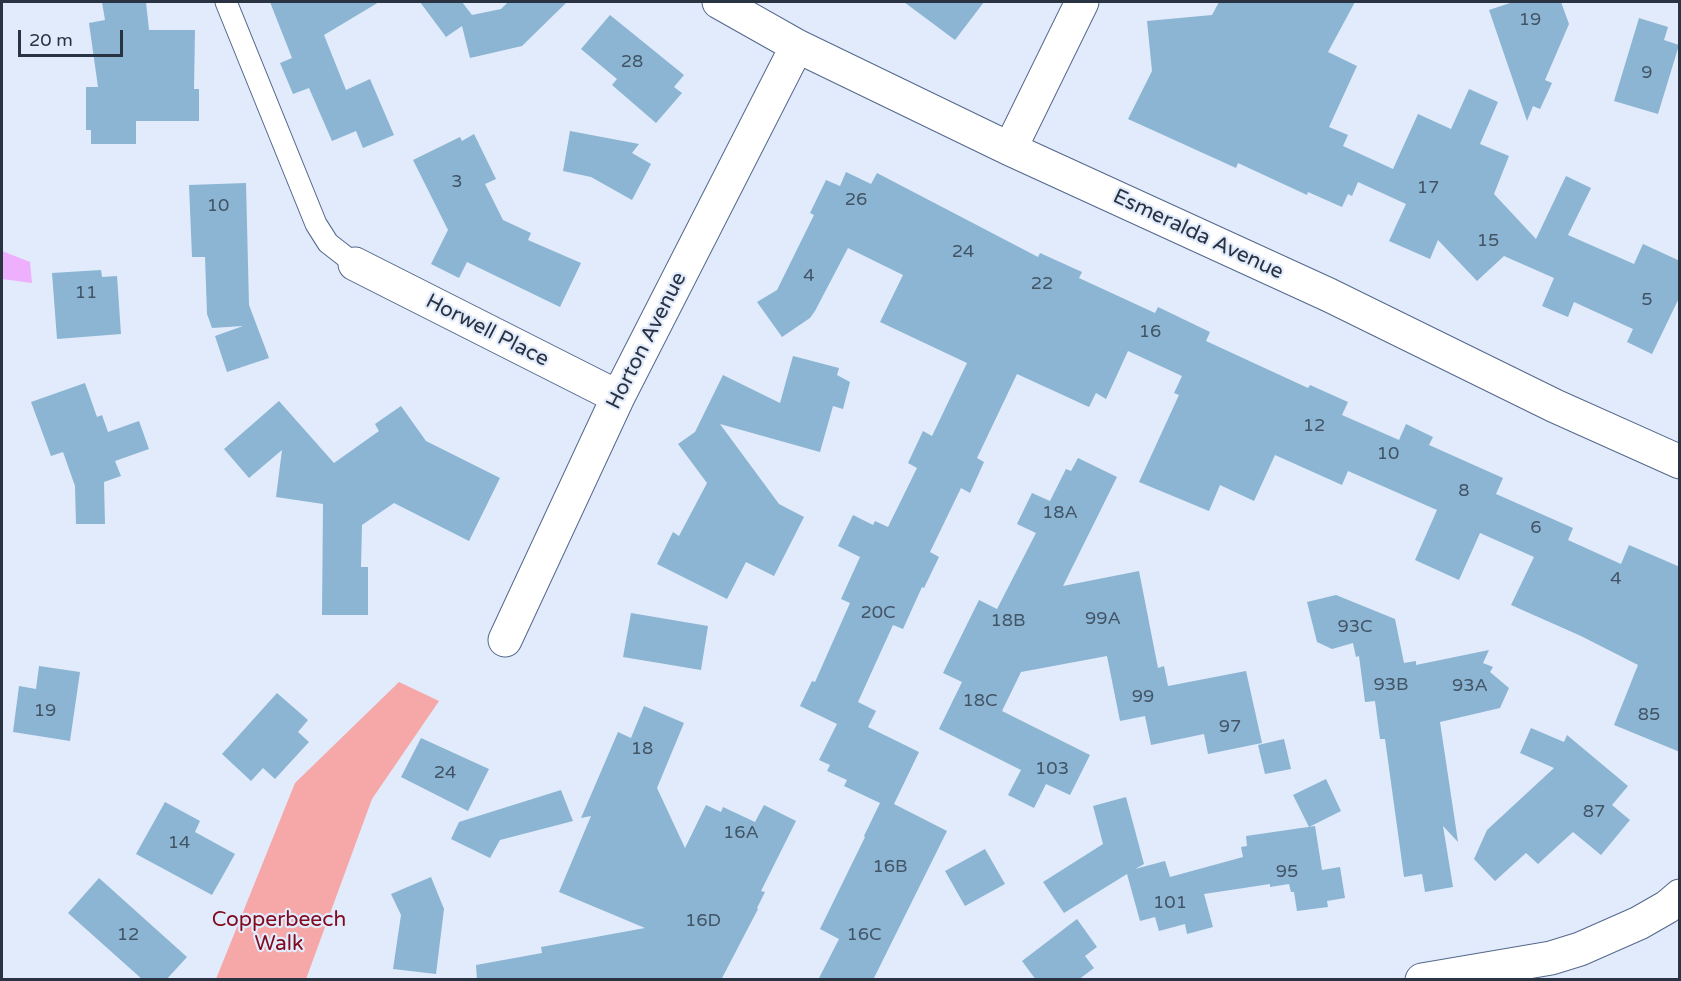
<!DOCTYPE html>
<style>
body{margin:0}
#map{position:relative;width:1681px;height:981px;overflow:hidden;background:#e1ebfb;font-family:"Varela Round",sans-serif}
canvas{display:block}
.frame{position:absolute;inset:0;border:3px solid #293342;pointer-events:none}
.scale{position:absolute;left:18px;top:30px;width:105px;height:27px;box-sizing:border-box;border:3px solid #293342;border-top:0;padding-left:8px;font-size:18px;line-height:21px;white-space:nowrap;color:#293342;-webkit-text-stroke:4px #e1ebfb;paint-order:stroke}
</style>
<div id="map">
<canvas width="1681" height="981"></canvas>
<div class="frame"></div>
<div class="scale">20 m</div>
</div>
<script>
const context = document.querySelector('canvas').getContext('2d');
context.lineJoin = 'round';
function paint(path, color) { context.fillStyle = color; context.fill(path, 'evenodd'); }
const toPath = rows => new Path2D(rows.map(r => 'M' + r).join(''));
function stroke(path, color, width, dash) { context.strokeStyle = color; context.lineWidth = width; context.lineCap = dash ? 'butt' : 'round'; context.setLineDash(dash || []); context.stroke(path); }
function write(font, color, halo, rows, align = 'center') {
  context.font = font + ' "Varela Round",sans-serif'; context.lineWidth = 4.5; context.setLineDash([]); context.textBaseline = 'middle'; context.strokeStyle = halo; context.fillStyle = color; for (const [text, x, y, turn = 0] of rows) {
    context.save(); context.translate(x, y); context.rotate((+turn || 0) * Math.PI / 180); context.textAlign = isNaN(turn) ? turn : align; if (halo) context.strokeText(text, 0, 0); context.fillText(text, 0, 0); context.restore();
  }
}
const green = toPath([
 [399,682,439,701,372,799,306,979,216,979,295,783]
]);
const water = toPath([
 [2,251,30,262,32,283,2,279]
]);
const building = toPath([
 [102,2,146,2,149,30,195,30,194,89,199,89,199,121,136,121,136,144,91,144,91,130,86,130,86,87,98,87,89,23,105,20],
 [270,2,379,2,324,35,346,90,370,79,394,135,363,148,356,131,332,141,309,88,293,94,280,63,292,58],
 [420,2,462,2,472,15,501,9,508,2,567,2,522,46,470,58,462,26,446,37],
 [904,2,984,2,955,40],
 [1219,2,1355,2,1328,52,1357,66,1329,127,1348,135,1343,146,1393,169,1418,114,1451,129,1469,89,1498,102,1480,144,1509,156,1494,194,1536,239,1566,176,1591,188,1568,235,1634,264,1643,244,1680,261,1680,296,1652,354,1627,342,1633,329,1574,302,1568,317,1542,306,1554,278,1504,256,1477,281,1438,240,1430,259,1389,241,1406,204,1358,182,1352,196,1348,194,1342,207,1308,192,1307,195,1238,163,1236,168,1128,119,1152,71,1147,21,1212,15],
 [1513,2,1561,2,1569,24,1545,80,1552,83,1540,109,1533,106,1527,121,1489,10],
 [610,15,684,75,674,87,682,93,656,123,612,85,617,79,581,49],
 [1639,18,1668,27,1664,40,1679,45,1658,114,1614,101],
 [570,131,639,144,632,153,651,164,632,200,591,177,563,171],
 [474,134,496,179,485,184,503,220,531,233,528,240,581,263,560,307,467,262,459,278,431,264,448,230,413,160,460,137,462,141],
 [846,172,871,184,877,173,1038,257,1040,253,1082,272,1079,278,1155,313,1158,307,1210,332,1206,341,1308,388,1310,385,1348,402,1342,415,1399,440,1406,424,1433,437,1429,445,1503,478,1496,494,1573,528,1568,540,1621,564,1629,545,1680,567,1680,752,1614,725,1638,665,1581,636,1511,605,1534,557,1480,533,1459,580,1415,560,1437,510,1348,471,1342,485,1275,455,1254,501,1220,485,1209,511,1139,482,1179,395,1174,393,1182,376,1128,351,1106,399,1096,393,1089,407,1017,374,977,458,984,462,970,493,961,488,930,552,939,557,924,588,922,587,903,629,893,625,858,702,876,711,868,727,919,752,894,804,947,831,873,980,818,980,839,939,820,929,865,837,864,836,880,803,844,786,847,780,827,771,830,765,819,760,837,724,800,706,812,681,815,682,850,603,841,599,860,557,838,546,853,515,873,525,875,521,888,527,917,468,908,463,923,431,932,436,967,363,880,322,903,275,848,248,815,311,810,318,782,337,757,302,777,290,814,215,810,213,826,180,840,186],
 [246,183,249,305,269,358,227,372,215,336,243,326,212,328,207,314,205,257,192,257,189,185],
 [101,270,102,277,117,276,121,334,57,339,52,273],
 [793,356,839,368,837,375,850,382,843,409,833,406,820,452,720,424,779,504,804,517,774,576,746,562,727,599,657,564,673,532,679,536,707,483,678,444,695,432,723,375,780,403],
 [85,383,97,417,102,415,108,432,139,421,149,449,115,461,121,476,104,482,105,524,76,524,75,486,63,452,51,456,31,402],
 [279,401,334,463,379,431,375,424,401,406,426,441,500,478,469,541,394,503,362,525,361,567,368,567,368,615,322,615,323,504,276,497,282,450,249,478,224,449],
 [1078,458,1117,477,1063,586,1139,571,1158,668,1164,666,1168,686,1246,671,1262,743,1208,754,1204,734,1151,745,1145,716,1120,721,1107,656,1021,672,1002,711,1090,755,1070,795,1046,784,1034,808,1008,795,1021,770,939,729,962,682,943,673,979,600,997,609,1036,533,1017,524,1032,493,1050,501,1066,469,1071,471],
 [1336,595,1395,619,1404,663,1416,661,1416,665,1489,650,1483,663,1493,667,1490,672,1509,688,1500,708,1440,722,1458,842,1443,826,1453,887,1425,892,1422,874,1404,877,1385,739,1380,739,1375,701,1365,702,1359,656,1356,657,1353,643,1332,649,1317,642,1307,602],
 [631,613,708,626,701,670,623,657],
 [39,666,80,672,70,741,13,732,19,686,36,689],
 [277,693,308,720,298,732,309,742,275,779,263,768,251,781,222,754],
 [644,706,684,723,657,788,685,848,706,805,721,812,723,807,755,822,764,805,796,821,761,891,765,892,757,908,758,909,721,980,477,980,476,965,542,953,541,947,645,928,559,892,591,816,581,818,618,732,631,738],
 [1531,728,1564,742,1567,735,1628,786,1612,805,1630,820,1601,855,1573,832,1538,864,1526,853,1495,881,1474,859,1487,830,1554,768,1520,753],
 [421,738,489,769,468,811,401,777],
 [1284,739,1291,769,1265,774,1258,745],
 [1326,779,1341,811,1309,827,1293,795],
 [561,790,573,821,500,840,490,858,451,839,459,822],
 [1126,797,1144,864,1135,869,1165,861,1170,877,1243,857,1241,847,1247,846,1246,836,1315,826,1322,870,1340,867,1345,898,1327,901,1328,907,1297,911,1294,892,1291,892,1289,884,1270,887,1270,884,1204,894,1213,927,1187,934,1185,924,1159,931,1155,917,1140,921,1127,874,1064,913,1043,882,1103,844,1093,806],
 [165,802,200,821,195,832,235,854,212,895,136,854],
 [985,849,1005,884,965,906,945,871],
 [431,877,444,909,436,974,393,969,401,915,391,894],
 [99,878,187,957,166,980,143,980,68,913],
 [1077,919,1097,947,1085,956,1094,968,1078,980,1036,980,1022,961]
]);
const service = toPath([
 [226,2,316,224,328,243,355,264]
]);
const minor = toPath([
 [719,2,797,46,1010,149,1329,295,1555,406,1680,462],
 [1010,149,1082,2],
 [355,264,618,397],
 [505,640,618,397,797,46]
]);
const tertiary = toPath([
 [1422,980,1551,958,1580,949,1639,923,1667,907,1680,896]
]);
const numberNames = [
 ["19",1530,20],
 ["28",632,62],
 ["9",1647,73],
 ["3",457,182],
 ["17",1428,188],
 ["26",856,200],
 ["10",218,206],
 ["15",1488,241],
 ["24",963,252],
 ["4",809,276],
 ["22",1042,284],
 ["11",86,293],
 ["5",1647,300],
 ["16",1150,332],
 ["12",1314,426],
 ["10",1388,454],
 ["8",1464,491],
 ["18A",1060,513],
 ["6",1536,528],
 ["4",1616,579],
 ["20C",878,613],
 ["99A",1103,619],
 ["18B",1008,621],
 ["93C",1355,627],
 ["93B",1391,685],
 ["93A",1470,686],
 ["99",1143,697],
 ["18C",980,701],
 ["19",45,711],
 ["85",1649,715],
 ["97",1230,727],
 ["18",642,749],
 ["103",1052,769],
 ["24",445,773],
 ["87",1594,812],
 ["16A",741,833],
 ["14",179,843],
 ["16B",890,867],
 ["95",1287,872],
 ["101",1170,903],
 ["16D",703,921],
 ["12",128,935],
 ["16C",864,935]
];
const streetNames = [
 ["Esmeralda Avenue",1198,235,25],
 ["Horwell Place",487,331,27],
 ["Horton Avenue",647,341,-63]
];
const parkNames = [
 ["Copperbeech",279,920],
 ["Walk",279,944]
];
paint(green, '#f5a8a7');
paint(water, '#eeaffc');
paint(building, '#8bb5d3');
stroke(service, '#53688c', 23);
stroke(minor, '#53688c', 35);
stroke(tertiary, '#53688c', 35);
stroke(service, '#fff', 21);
stroke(minor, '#fff', 33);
stroke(tertiary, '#fff', 33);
write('18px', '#425466', null, numberNames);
write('21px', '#293342', '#e1ebfb', streetNames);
write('21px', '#810a20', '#e1ebfb', parkNames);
</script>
